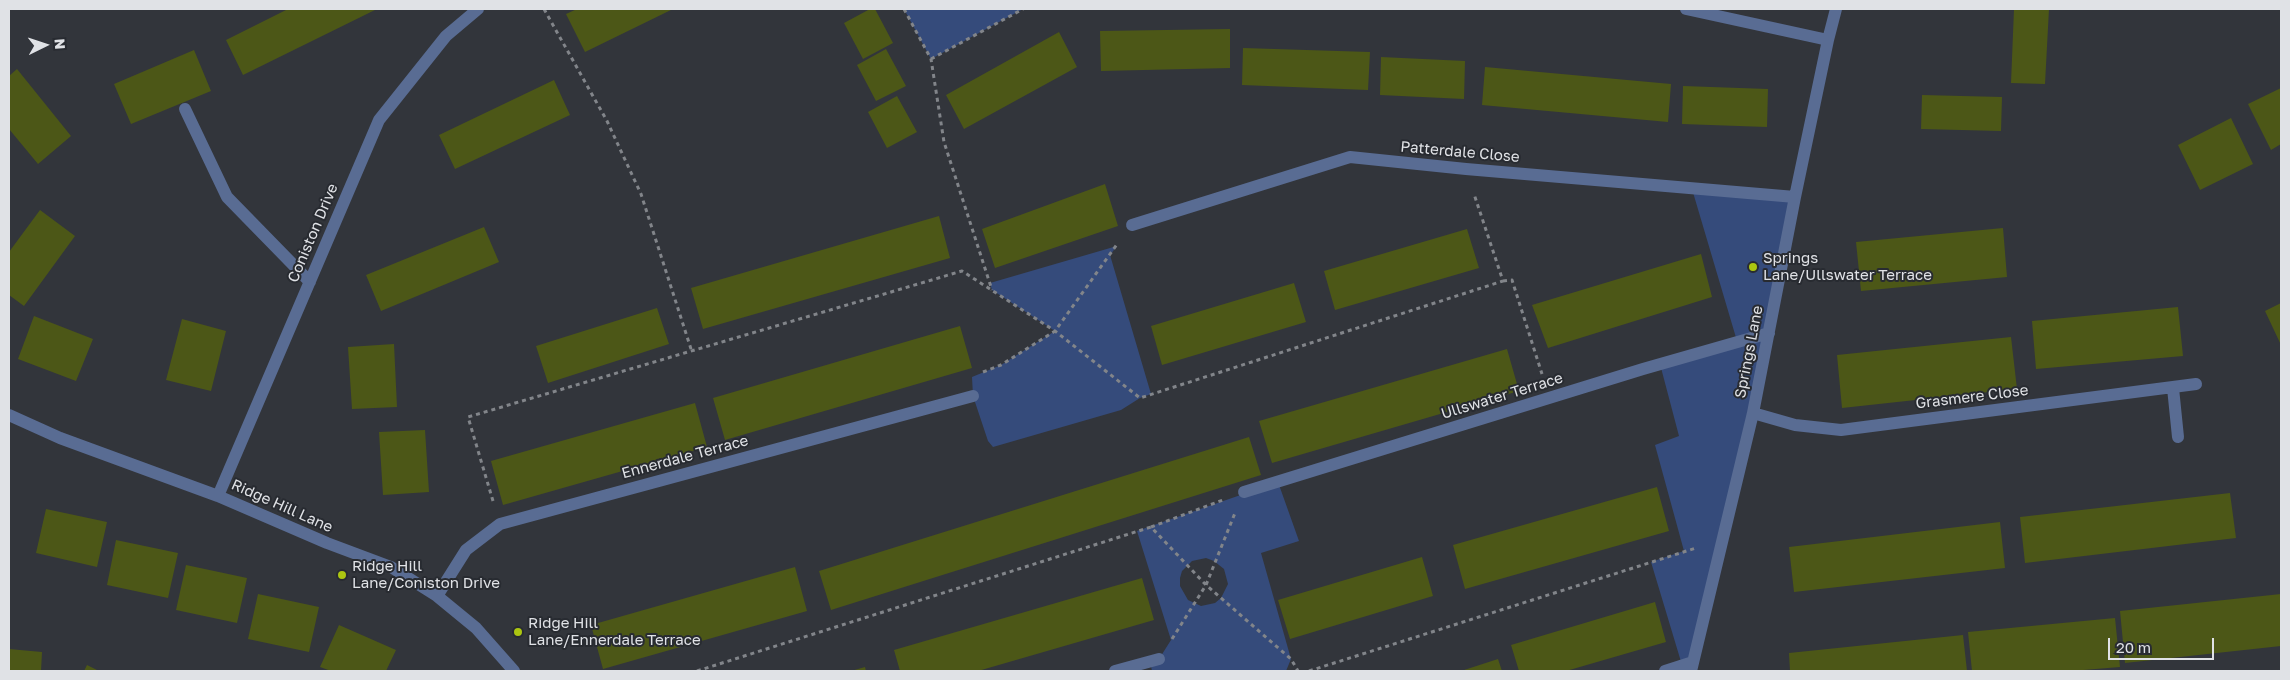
<!DOCTYPE html>
<style>
body{margin:0}
#map{position:relative;width:2290px;height:680px;overflow:hidden;background:#32353b;font-family:"Golos Text",sans-serif}
canvas{display:block}
.frame{position:absolute;inset:0;border:10px solid #e0e2e6;pointer-events:none}
.north{position:absolute;left:20px;top:20px;width:50px;height:50px;-webkit-text-stroke:4px #282b31;paint-order:stroke;rotate:86deg;font-size:14px;font-weight:700;line-height:20px;text-align:center;color:#e0e2e6}
.north::after{content:'';display:block;margin:auto;width:18px;height:22px;background:#e0e2e6;clip-path:polygon(50% 0,100% 100%,50% 72%,0 100%)}
.scale{position:absolute;left:2108px;top:638px;width:106px;height:22px;box-sizing:border-box;border:2px solid #e0e2e6;border-top:0;padding-left:6px;font-size:15px;line-height:18px;white-space:nowrap;color:#e0e2e6;-webkit-text-stroke:4px #282b31;paint-order:stroke}
</style>
<div id="map">
<canvas width="2290" height="680"></canvas>
<div class="frame"></div>
<div class="north">N</div>
<div class="scale">20 m</div>
</div>
<script>
const context = document.querySelector('canvas').getContext('2d');
context.lineJoin = 'round';
function paint(path, color) { context.fillStyle = color; context.fill(path, 'evenodd'); }
const toPath = rows => new Path2D(rows.map(r => 'M' + r).join(''));
function stroke(path, color, width, dash) { context.strokeStyle = color; context.lineWidth = width; context.lineCap = dash ? 'butt' : 'round'; context.setLineDash(dash || []); context.stroke(path); }
function write(font, color, halo, rows, align = 'center') {
  context.font = font + ' "Golos Text",sans-serif'; context.lineWidth = 4; context.setLineDash([]); context.textBaseline = 'middle'; context.strokeStyle = halo; context.fillStyle = color; for (const [text, x, y, turn = 0] of rows) {
    context.save(); context.translate(x, y); context.rotate((+turn || 0) * Math.PI / 180); context.textAlign = isNaN(turn) ? turn : align; if (halo) context.strokeText(text, 0, 0); context.fillText(text, 0, 0); context.restore();
  }
}
const green = toPath([
 [904,9,1023,9,931,59],
 [1692,189,1795,197,1693,662,1682,665,1651,562,1684,551,1655,445,1679,436,1660,364,1737,341],
 [1117,246,1110,255,1151,394,1140,398,1121,410,993,447,988,441,973,396,972,377,1001,365,1055,331,992,290,990,283],
 [1278,482,1299,541,1261,553,1291,659,1286,671,1152,671,1150,661,1159,659,1171,640,1137,531],
 [1206,558,1214,561,1224,569,1228,584,1221,598,1215,603,1201,606,1188,600,1180,586,1180,578,1182,571,1192,561]
]);
const building = toPath([
 [288,9,377,9,243,75,226,40],
 [577,9,673,9,585,52,566,14],
 [870,9,875,9,893,43,863,59,844,23],
 [2014,9,2049,9,2045,84,2011,83],
 [1230,29,1230,68,1101,71,1100,31],
 [1059,32,1077,67,964,129,946,95],
 [1243,48,1370,52,1368,90,1242,85],
 [886,49,906,86,876,101,857,65],
 [194,50,211,91,131,124,114,84],
 [1381,57,1465,61,1464,99,1380,95],
 [1485,67,1671,84,1668,122,1482,105],
 [17,69,71,136,38,164,9,129,9,76],
 [554,80,570,115,455,169,439,135],
 [1683,86,1768,89,1767,127,1682,124],
 [2281,88,2281,144,2271,150,2248,104],
 [1922,95,2002,97,2001,131,1921,129],
 [897,96,917,132,887,148,868,112],
 [2231,118,2253,164,2200,190,2178,145],
 [1105,184,1118,226,995,268,982,229],
 [40,210,75,236,24,306,9,295,9,252],
 [939,216,950,258,703,329,691,288],
 [484,227,499,262,381,311,366,275],
 [2003,228,2007,277,1861,291,1856,242],
 [1467,229,1479,268,1335,310,1324,271],
 [1701,254,1712,297,1548,348,1532,305],
 [1294,283,1306,322,1162,365,1151,326],
 [2281,303,2281,345,2265,311],
 [2178,307,2183,356,2036,369,2032,321],
 [657,308,669,344,548,383,536,346],
 [34,316,93,339,76,381,18,359],
 [182,319,226,331,211,391,166,380],
 [960,326,972,368,725,440,713,398],
 [2011,337,2017,389,1842,408,1837,355],
 [394,344,397,407,352,409,348,347],
 [1507,349,1519,391,1272,463,1259,421],
 [695,403,707,447,503,505,491,461],
 [425,430,429,492,383,495,379,432],
 [1249,437,1261,475,831,610,819,571],
 [1657,487,1669,531,1465,589,1453,545],
 [2230,493,2236,538,2025,563,2020,517],
 [46,509,107,522,97,567,36,553],
 [2000,522,2005,568,1794,592,1789,547],
 [116,540,178,553,168,598,107,585],
 [1422,557,1433,596,1290,639,1278,600],
 [186,565,247,578,237,623,176,610],
 [795,567,807,611,603,669,591,625],
 [1142,578,1154,620,978,671,900,671,894,650],
 [258,594,319,607,309,652,248,639],
 [2281,594,2281,646,2125,663,2120,611],
 [1655,602,1666,642,1566,671,1519,671,1511,645],
 [2115,618,2120,667,2071,671,1972,671,1968,632],
 [339,625,396,650,386,671,331,671,320,667],
 [1963,635,1967,671,1790,671,1789,653],
 [9,649,42,652,41,671,9,671],
 [1498,659,1502,671,1461,671],
 [87,665,99,671,84,671],
 [865,667,866,671,851,671]
]);
const path = toPath([
 [544,9,607,121,641,194,692,352],
 [904,9,931,59,944,142,992,290],
 [931,59,1023,9],
 [1503,281,1512,280,1542,374],
 [983,372,1001,365,1055,331,1118,243],
 [493,501,468,417,962,271,1055,331,1140,398,1503,281,1474,194],
 [1151,527,1223,500],
 [1172,639,1206,585,1235,513],
 [697,671,1151,527,1206,585,1291,659,1298,671],
 [1309,671,1696,548]
]);
const street = toPath([
 [1686,9,1828,40],
 [185,109,227,197,310,282],
 [1132,225,1350,157,1466,169,1795,197],
 [2173,388,2178,437],
 [1753,413,1795,425,1841,430,2196,384],
 [9,415,60,438,218,496,327,543,391,567,437,596,476,628,514,671],
 [1244,492,1643,369,1769,333],
 [218,496,379,120,446,36,478,9],
 [437,596,466,550,500,524,973,396],
 [1115,671,1159,659],
 [1665,671,1693,662],
 [1691,671,1753,413,1795,197,1828,40,1836,9]
]);
const markers = [
 [1753,267,5,"#acc611"],
 [342,575,5,"#acc611"],
 [518,632,5,"#acc611"]
];
const streetNames = [
 ["Patterdale Close",1460,152,5],
 ["Coniston Drive",313,233,-67],
 ["Springs Lane",1749,352,-79],
 ["Ullswater Terrace",1502,396,-17],
 ["Grasmere Close",1972,397,-7],
 ["Ennerdale Terrace",685,457,-15],
 ["Ridge Hill Lane",282,506,24]
];
const poiNames = [
 ["Springs",1763,258],
 ["Lane/Ullswater Terrace",1763,275],
 ["Ridge Hill",352,566],
 ["Lane/Coniston Drive",352,583],
 ["Ridge Hill",528,623],
 ["Lane/Ennerdale Terrace",528,640]
];
paint(green, '#354b7b');
paint(building, '#4c5717');
stroke(path, '#82858a', 3, [4, 4]);
stroke(street, '#596c93', 12);
for (const [x, y, r, color] of markers) { const dot = new Path2D(); dot.arc(x, y, r, 0, 2 * Math.PI); context.fillStyle = color; context.fill(dot); stroke(dot, '#282b31', 2); }
write('15px', '#e0e2e6', '#282b31', streetNames);
write('15px', '#e0e2e6', '#282b31', poiNames, 'left');
</script>
